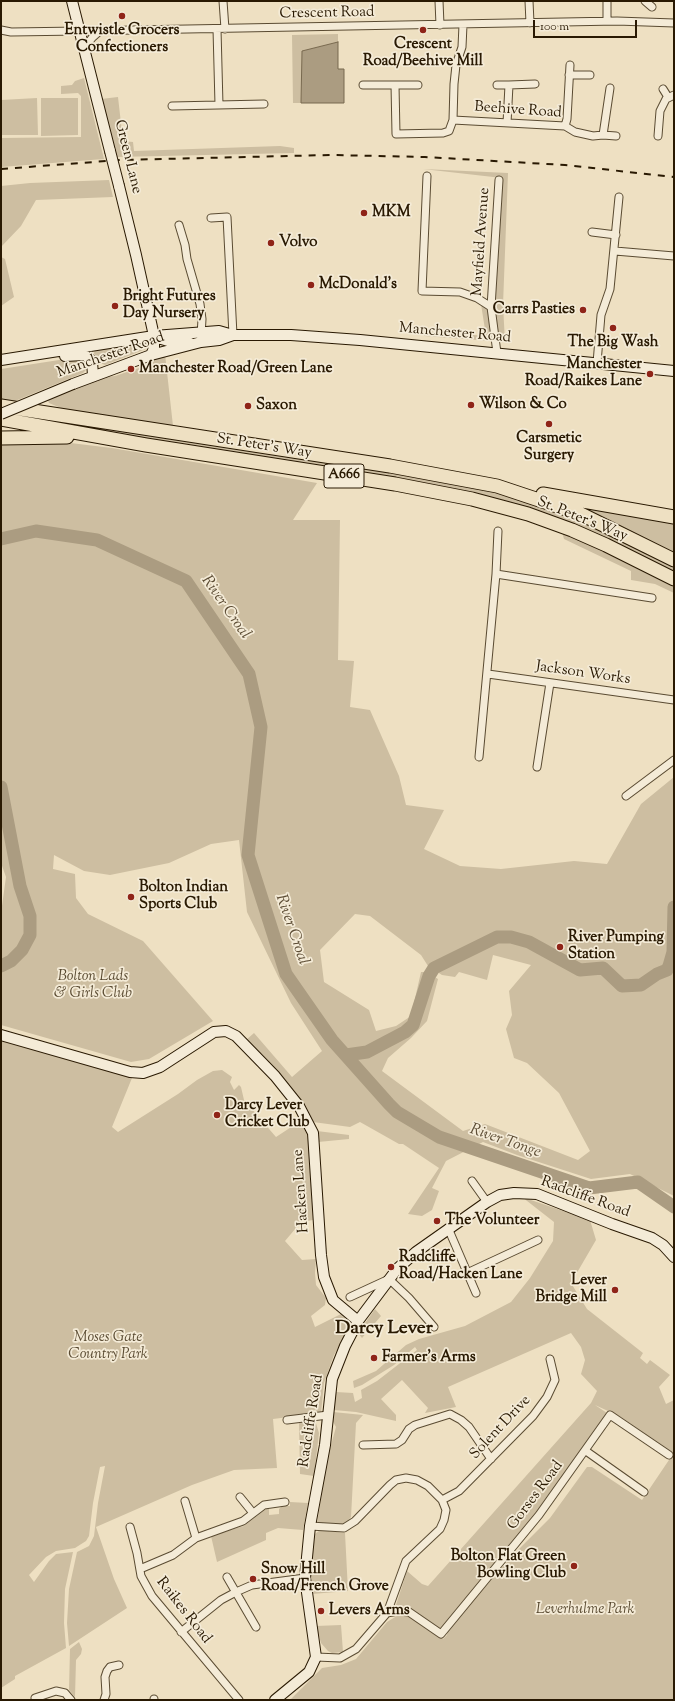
<!DOCTYPE html>
<style>
body{margin:0}
#map{position:relative;width:675px;height:1701px;overflow:hidden;background:#eee0c2;font-family:"Sorts Mill Goudy",serif}
canvas{display:block}
.frame{position:absolute;inset:0;border:2px solid #291902;pointer-events:none}
.scale{position:absolute;left:533px;top:20px;width:104px;height:18px;box-sizing:border-box;border:2px solid #291902;border-top:0;padding-left:5px;font-size:12px;line-height:14px;white-space:nowrap;color:#291902;-webkit-text-stroke:3px #f4ebd7;paint-order:stroke}
</style>
<div id="map">
<canvas width="675" height="1701"></canvas>
<div class="frame"></div>
<div class="scale">100 m</div>
</div>
<script>
const context = document.querySelector('canvas').getContext('2d');
context.lineJoin = 'round';
function paint(path, color) { context.fillStyle = color; context.fill(path, 'evenodd'); }
const toPath = rows => new Path2D(rows.map(r => 'M' + r).join(''));
function stroke(path, color, width, dash) { context.strokeStyle = color; context.lineWidth = width; context.lineCap = dash ? 'butt' : 'round'; context.setLineDash(dash || []); context.stroke(path); }
function write(font, color, halo, rows, align = 'center') {
  context.font = font + ' "Sorts Mill Goudy",serif'; context.lineWidth = 3.5; context.setLineDash([]); context.textBaseline = 'middle'; context.strokeStyle = halo; context.fillStyle = color; for (const [text, x, y, turn = 0] of rows) {
    context.save(); context.translate(x, y); context.rotate((+turn || 0) * Math.PI / 180); context.textAlign = isNaN(turn) ? turn : align; if (halo) context.strokeText(text, 0, 0); context.fillText(text, 0, 0); context.restore();
  }
}
const green = toPath([
 [338,34,338,42,302,51,301,103,293,103,292,35],
 [84,78,104,159,1,167,1,138,81,137,81,96,78,93,61,94,61,86,72,85,75,81],
 [118,97,123,141,133,142,134,151,280,146,294,148,294,153,117,157,101,99],
 [37,98,38,135,1,135,1,100],
 [41,98,78,98,78,135,41,136],
 [423,169,508,173,503,305,505,342,497,341,494,307,502,178],
 [109,180,113,197,36,200,21,226,1,247,1,186,30,183],
 [1,257,5,259,14,297,1,306],
 [481,304,489,308,491,341,424,336,424,331,486,336],
 [151,342,149,347,146,349,105,365,100,363,94,354,95,348],
 [165,354,173,426,68,411,49,403,47,398,102,377,115,376,142,367],
 [72,358,80,359,84,363,86,370,83,373,15,401,1,399,1,369],
 [106,427,236,446,482,488,529,501,582,521,674,566,674,576,524,508,104,432,100,430],
 [54,441,112,448,317,483,293,520,340,520,338,660,354,661,350,707,370,710,399,776,406,805,444,810,424,849,460,866,501,869,574,861,607,864,641,804,674,777,674,1196,630,1174,591,1179,517,1155,483,1142,446,1161,432,1188,439,1191,432,1210,422,1216,408,1214,439,1168,403,1144,399,1144,360,1122,350,1127,313,1122,304,1108,246,1040,254,1033,292,1077,322,1051,291,1003,247,912,239,840,211,844,169,863,110,875,84,871,54,855,53,869,75,874,76,898,88,914,143,941,213,1021,149,1059,131,1062,1,1025,1,913,6,877,1,863,1,442],
 [355,914,370,916,421,955,428,966,442,975,455,977,459,972,487,980,493,955,531,965,509,991,512,1015,506,1029,514,1058,527,1063,559,1093,590,1151,578,1160,485,1124,463,1131,382,1071,388,1058,411,1038,427,1021,438,979,426,972,421,972,411,1016,396,1026,376,1031,369,1010,324,982,320,950],
 [564,503,674,522,674,555],
 [562,532,602,548,674,585,674,593,655,584,631,580,631,571,564,539],
 [1,1041,132,1078,112,1127,118,1132,178,1094,197,1080,213,1071,222,1070,232,1077,230,1082,234,1090,239,1085,241,1087,244,1100,276,1137,302,1120,308,1135,313,1220,301,1222,285,1241,302,1260,316,1259,315,1273,316,1285,326,1298,325,1305,311,1316,315,1327,341,1314,352,1323,334,1355,324,1383,321,1413,273,1419,277,1468,234,1470,192,1485,96,1527,114,1579,127,1608,69,1646,67,1623,69,1589,77,1552,89,1546,94,1536,98,1503,105,1466,100,1467,93,1503,89,1536,86,1541,75,1548,56,1551,46,1557,29,1575,34,1582,49,1561,56,1554,73,1552,65,1589,64,1623,66,1648,15,1676,15,1679,1,1688],
 [317,1131,349,1135,349,1139,318,1142],
 [522,1197,590,1220,596,1240,571,1283,587,1309,643,1353,640,1358,647,1364,650,1360,670,1375,659,1387,666,1404,674,1400,674,1700,290,1700,322,1668,341,1665,356,1659,387,1622,400,1614,408,1614,443,1639,447,1635,448,1629,514,1554,550,1518,587,1467,592,1467,642,1500,673,1454,621,1417,595,1405,610,1415,538,1513,440,1631,410,1609,397,1607,396,1605,407,1571,422,1584,428,1586,591,1403,597,1391,581,1374,585,1360,581,1347,571,1333,448,1387,456,1407,425,1413,428,1408,402,1380,381,1399,396,1415,396,1421,356,1412,334,1410,336,1392,353,1393,355,1402,362,1398,361,1390,377,1381,417,1350,415,1347,394,1365,362,1385,354,1388,353,1381,376,1371,406,1345,419,1339,465,1326,511,1302,530,1278,553,1241,554,1222],
 [375,1309,381,1316,362,1338,358,1333],
 [333,1412,363,1415,356,1423,351,1517,344,1526,318,1524,317,1523,328,1456,336,1427,332,1420],
 [315,1420,319,1433,314,1476,300,1474,299,1422],
 [290,1502,308,1503,303,1530,278,1528,266,1533,266,1540,217,1562,211,1536,244,1526,266,1509,269,1508,269,1515,279,1514,279,1509,282,1506,290,1506],
 [320,1530,345,1533,348,1591,312,1594,310,1578,315,1534],
 [341,1625,343,1652,332,1653,328,1651,321,1643,316,1626],
 [79,1642,82,1649,81,1654,76,1660,75,1697,69,1690,70,1649]
]);
const water = toPath([
 [338,42,338,69,344,69,344,103,301,103,302,51,338,42]
]);
const river = toPath([
 [1,539,36,531,97,540,186,581,249,674,261,727,248,855,286,974,332,1040,389,1104,397,1112,439,1137,589,1188,638,1182,674,1207],
 [1,787,20,886,30,916,30,935,22,950,11,961,1,966],
 [346,1055,367,1052,405,1032,413,1025,429,976,434,968,497,937,511,937,529,942,580,970,603,968,622,986,641,985,657,974,667,970,669,966,673,952,674,907]
]);
const street = toPath([
 [223,1,225,29],
 [439,1,440,25],
 [529,1,530,23],
 [607,1,607,21],
 [645,1,652,7],
 [217,29,219,105],
 [1,30,11,32,80,31,617,21,674,23],
 [84,48,92,38,101,30],
 [569,75,590,75],
 [363,85,395,85],
 [418,85,395,85,396,134,443,133,449,131,453,120,454,84,456,65,462,47,463,25],
 [497,85,509,85],
 [663,89,668,97],
 [172,106,264,104],
 [453,120,565,126,575,132,593,136,603,135,610,88],
 [507,123,509,85,535,84],
 [565,126,567,119,570,65],
 [603,135,616,136],
 [658,136,660,111,666,99,674,95],
 [427,176,422,291,460,292,477,298,491,307],
 [211,218,227,217,233,335],
 [179,225,185,245,187,259,200,304,202,319,201,336],
 [592,232,616,235],
 [615,251,674,256],
 [497,353,491,307,499,180],
 [597,363,601,315,610,289,619,197],
 [496,574,498,531],
 [488,674,674,700],
 [479,757,496,574,652,598],
 [537,767,550,683],
 [626,796,674,760],
 [472,1181,487,1202],
 [448,1228,476,1293],
 [467,1273,538,1240],
 [350,1297,389,1279,409,1298,434,1327],
 [287,1420,328,1415],
 [363,1445,396,1444,402,1440,409,1429,415,1425,450,1414,461,1420,469,1427,491,1459],
 [586,1451,644,1492],
 [240,1497,253,1513],
 [442,1500,459,1491,533,1416,547,1397,555,1380,550,1359],
 [185,1501,196,1538],
 [310,1526,344,1528,355,1521,390,1485,396,1480,406,1478,417,1480,428,1486,442,1500,446,1510,444,1520,440,1529,406,1561,387,1613,356,1649,340,1658,316,1657],
 [130,1527,137,1553,141,1576,152,1596,239,1700],
 [140,1569,173,1555,196,1538,243,1521,264,1505,285,1502],
 [227,1577,256,1627],
 [387,1613,398,1611,409,1612,441,1634,539,1515,610,1415,669,1455],
 [181,1632,221,1600,236,1592,252,1585,305,1578],
 [35,1698,56,1691,65,1693,71,1700],
 [154,1699,154,1700],
 [104,1700,106,1694,105,1677,107,1671,110,1667,119,1665]
]);
const secondary = toPath([
 [72,1,110,151],
 [119,186,136,255,154,336,154,348,151,355],
 [158,338,168,341,189,342],
 [65,356,84,355,89,358,92,362,93,375],
 [1,360,154,336,219,331,233,335,291,335,360,340,674,371],
 [73,384,151,355,201,342,219,340,233,335],
 [1,1035,130,1072,143,1073,160,1067,214,1032,226,1031,236,1036,275,1076,299,1106,313,1133,321,1255,324,1277,333,1300,358,1321],
 [275,1700,309,1672,316,1657,305,1578,310,1526,325,1445,332,1379,345,1346,358,1321,397,1269,416,1252,487,1202,500,1195,514,1193,537,1194,612,1224,652,1238,663,1245,674,1257]
]);
const highway = toPath([
 [1,406,390,466,497,486,581,514,674,560],
 [1,419,146,445,395,484,472,499,528,514,572,530,606,545,674,579],
 [1,438,67,437],
 [543,494,674,517]
]);
const rail = toPath([
 [1,169,120,160,331,155,425,157,565,165,674,177]
]);
const secondaryBridge = toPath([
 [110,151,119,186],
 [1,414,73,384]
]);
const markers = [
 [122,16,4,"#8f2418"],
 [423,30,4,"#8f2418"],
 [364,213,4,"#8f2418"],
 [271,243,4,"#8f2418"],
 [311,285,4,"#8f2418"],
 [115,306,4,"#8f2418"],
 [583,310,4,"#8f2418"],
 [613,328,4,"#8f2418"],
 [131,369,4,"#8f2418"],
 [650,374,4,"#8f2418"],
 [471,405,4,"#8f2418"],
 [248,406,4,"#8f2418"],
 [549,424,4,"#8f2418"],
 [131,897,4,"#8f2418"],
 [560,947,4,"#8f2418"],
 [217,1115,4,"#8f2418"],
 [437,1221,4,"#8f2418"],
 [391,1267,4,"#8f2418"],
 [615,1290,4,"#8f2418"],
 [374,1358,4,"#8f2418"],
 [574,1566,4,"#8f2418"],
 [253,1579,4,"#8f2418"],
 [321,1611,4,"#8f2418"]
];
const shields = [
 [344,476,40]
];
const shieldNames = [
 ["A666",344,476]
];
const streetNames = [
 ["Crescent Road",327,14,-1],
 ["Beehive Road",518,111,4],
 ["Green Lane",127,157,76],
 ["Mayfield Avenue",482,242,-86],
 ["Manchester Road",455,334,5],
 ["Manchester Road",111,356,-19],
 ["St. Peter's Way",264,447,9],
 ["St. Peter's Way",582,520,22],
 ["Jackson Works",583,674,8],
 ["Hacken Lane",302,1191,-94],
 ["Radcliffe Road",585,1198,20],
 ["Radcliffe Road",312,1421,-81],
 ["Solent Drive",501,1428,-47],
 ["Gorses Road",536,1496,-53],
 ["Raikes Road",183,1611,52]
];
const poiNames = [
 ["Entwistle Grocers",122,31,"center"],
 ["Confectioners",122,48,"center"],
 ["Crescent",423,45,"center"],
 ["Road/Beehive Mill",423,62,"center"],
 ["MKM",372,213],
 ["Volvo",279,243],
 ["McDonald's",319,285],
 ["Bright Futures",123,297],
 ["Day Nursery",123,314],
 ["Carrs Pasties",575,310,"right"],
 ["The Big Wash",613,343,"center"],
 ["Manchester",642,365,"right"],
 ["Road/Raikes Lane",642,382,"right"],
 ["Manchester Road/Green Lane",139,369],
 ["Wilson & Co",479,405],
 ["Saxon",256,406],
 ["Carsmetic",549,439,"center"],
 ["Surgery",549,456,"center"],
 ["Bolton Indian",139,888],
 ["Sports Club",139,905],
 ["River Pumping",568,938],
 ["Station",568,955],
 ["Darcy Lever",225,1106],
 ["Cricket Club",225,1123],
 ["The Volunteer",445,1221],
 ["Radcliffe",399,1258],
 ["Road/Hacken Lane",399,1275],
 ["Lever",607,1281,"right"],
 ["Bridge Mill",607,1298,"right"],
 ["Farmer's Arms",382,1358],
 ["Bolton Flat Green",566,1557,"right"],
 ["Bowling Club",566,1574,"right"],
 ["Snow Hill",261,1570],
 ["Road/French Grove",261,1587],
 ["Levers Arms",329,1611]
];
const parkNames = [
 ["Bolton Lads",93,977],
 ["& Girls Club",93,994],
 ["Moses Gate",108,1338],
 ["Country Park",108,1355],
 ["Leverhulme Park",585,1610]
];
const waterNames = [
 ["River Croal",225,608,55],
 ["River Croal",291,930,71],
 ["River Tonge",505,1142,19]
];
const districtNames = [
 ["Darcy Lever",384,1330]
];
paint(green, '#cdbea1');
paint(water, '#ab9c81');
stroke(water, '#77684e', 1);
stroke(river, '#ab9c81', 13);
stroke(street, '#5a4b32', 9);
stroke(secondary, '#291902', 12);
stroke(highway, '#291902', 15);
stroke(street, '#f4ebd7', 7);
stroke(secondary, '#f4ebd7', 10);
stroke(highway, '#eee0c2', 13);
stroke(rail, '#291902', 2, [7, 7]);
stroke(secondaryBridge, '#291902', 12, []);
stroke(secondaryBridge, '#f4ebd7', 10);
for (const [x, y, r, color] of markers) { const dot = new Path2D(); dot.arc(x, y, r, 0, 2 * Math.PI); context.fillStyle = color; context.fill(dot); stroke(dot, '#f4ebd7', 1.5); }
for (const [x, y, w] of shields) { const box = new Path2D(); box.roundRect(x - w / 2, y - 12, w, 24, 3); context.fillStyle = '#f4ebd7'; context.fill(box); stroke(box, '#291902', 1); }
write('bold 14px', '#291902', null, shieldNames);
write('15px', '#291902', '#f4ebd7', streetNames);
write('bold 15px', '#291902', '#f4ebd7', poiNames, 'left');
write('italic 15px', '#5a4b32', '#f4ebd7', parkNames);
write('italic 16px', '#5d4d35', '#f4ebd7', waterNames);
write('bold 19px', '#291902', '#f4ebd7', districtNames);
</script>
